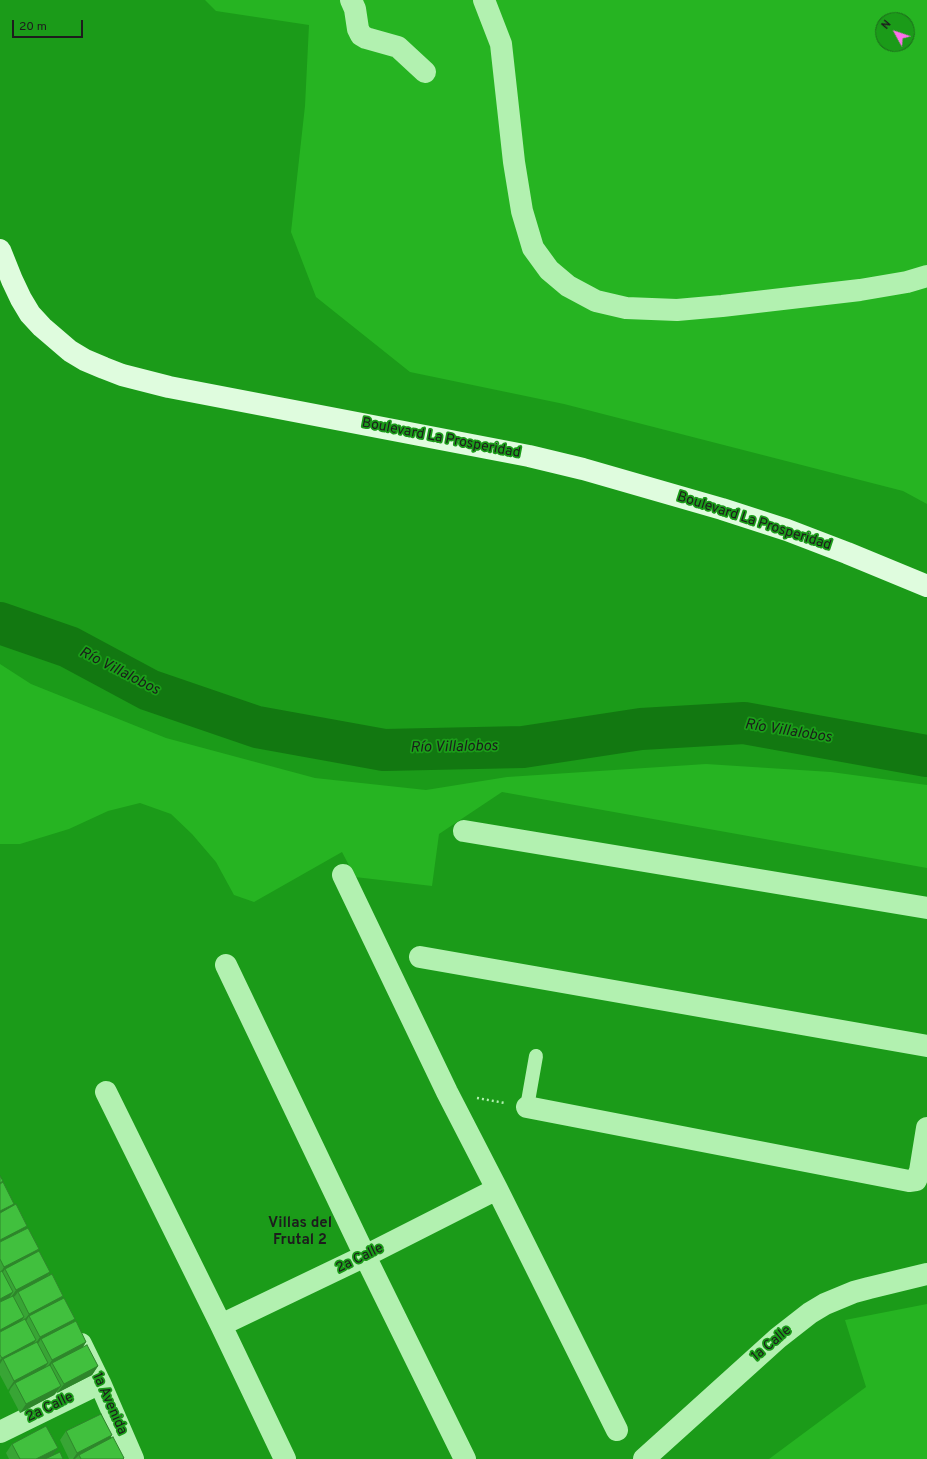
<!DOCTYPE html>
<meta charset="utf-8">
<style>
body{margin:0}
#map{position:relative;width:927px;height:1459px;overflow:hidden;background:#1b9b19;font-family:Overpass,sans-serif}
canvas{display:block}
.north{position:absolute;left:875px;top:12px;width:40px;height:40px;box-sizing:border-box;background:#1b9b19;border:1px solid #1c691b;border-radius:50%;rotate:310deg;font-size:11px;font-weight:700;line-height:16px;text-align:center;color:#1d1d1d}
.north::after{content:'';display:block;margin:auto;width:14px;height:18px;background:#ff70ec;clip-path:polygon(50% 0,100% 100%,50% 72%,0 100%)}
.scale{position:absolute;left:12px;top:20px;width:71px;height:18px;box-sizing:border-box;border:2px solid #1d1d1d;border-top:0;padding-left:5px;font-size:12px;line-height:14px;white-space:nowrap;color:#1d1d1d;-webkit-text-stroke:3px #1b9b19;paint-order:stroke}
</style>
<div id="map">
<canvas width="927" height="1459"></canvas>
<div class="north">N</div>
<div class="scale">20 m</div>
</div>
<script>
const context = document.querySelector('canvas').getContext('2d');
context.lineJoin = 'round';
function paint(path, color) { context.fillStyle = color; context.fill(path, 'evenodd'); }
const toPath = rows => new Path2D(rows.map(r => 'M' + r).join(''));
function stroke(path, color, width, dash) { context.strokeStyle = color; context.lineWidth = width; context.lineCap = dash ? 'butt' : 'round'; context.setLineDash(dash || []); context.stroke(path); }
function write(font, color, halo, rows, align = 'center') {
  context.font = font + ' Overpass,sans-serif'; context.lineWidth = 3.5; context.setLineDash([]); context.textBaseline = 'middle'; context.strokeStyle = halo; context.fillStyle = color; for (const [text, x, y, turn = 0] of rows) {
    context.save(); context.translate(x, y); context.rotate((+turn || 0) * Math.PI / 180); context.textAlign = isNaN(turn) ? turn : align; if (halo) context.strokeText(text, 0, 0); context.fillText(text, 0, 0); context.restore();
  }
}
const green = toPath([
 [205,0,927,0,927,504,903,491,564,404,410,372,316,297,291,232,305,106,309,25,216,11],
 [883,20,907,20,907,44,883,44],
 [0,664,31,684,166,738,315,778,426,790,507,777,706,764,831,772,927,785,927,868,502,792,439,834,432,886,355,877,342,852,254,902,234,895,216,862,192,834,171,814,140,803,108,811,69,829,20,844,0,844],
 [927,1304,927,1459,769,1459,866,1387,845,1320]
]);
const river = toPath([
 [0,623,69,647,149,690,257,727,384,750,523,747,641,729,744,723,927,756]
]);
const path = toPath([
 [477,1098,505,1103]
]);
const lane = toPath([
 [527,1107,536,1056]
]);
const street = toPath([
 [351,0,355,9,358,29,361,35,366,38,398,47,425,72],
 [484,0,501,44,514,162,522,211,533,248,549,270,568,286,596,301,626,308,677,310,722,306,860,290,907,282,927,276],
 [464,831,927,908],
 [343,875,447,1092,497,1189,617,1430],
 [420,957,927,1046],
 [226,965,365,1256,465,1459],
 [106,1092,221,1325,285,1459],
 [527,1107,909,1181,916,1180,920,1171,927,1128],
 [221,1325,365,1256,497,1189],
 [81,1344,100,1383,133,1459],
 [0,1432,100,1383],
 [644,1459,778,1338,810,1313,825,1304,854,1292,869,1288,927,1274]
]);
const secondary = toPath([
 [0,250,12,280,21,299,30,314,42,327,70,351,85,360,104,368,122,375,169,387,529,456,583,469,722,509,787,530,847,553,927,586]
]);
const wall = toPath([
 [0,1176,2,1183,12,1206,27,1226,24,1230,39,1249,37,1252,50,1272,47,1277,63,1296,60,1300,73,1322,86,1342,83,1347,98,1366,92,1375,57,1393,57,1392,54,1395,20,1413,9,1392,11,1388,8,1390,0,1375],
 [66,1431,109,1439,124,1458,124,1459,69,1459,60,1440],
 [12,1444,52,1455,63,1459,9,1459,6,1453]
]);
const shadedWall = toPath([
 [14,1204,8,1213,0,1217,0,1211],
 [27,1226,20,1235,0,1246,0,1240],
 [39,1249,32,1258,5,1269,1,1275,0,1274,4,1267],
 [50,1272,44,1281,18,1292,15,1296,10,1299,16,1290],
 [13,1292,7,1301,0,1305,0,1299],
 [63,1296,57,1305,29,1316,26,1321,22,1323,29,1314],
 [24,1317,18,1326,0,1335,0,1330],
 [75,1319,69,1328,41,1339,37,1345,34,1346,40,1337],
 [36,1340,30,1349,3,1359,0,1364,0,1360,2,1358],
 [86,1342,80,1351,52,1363,49,1367,46,1369,52,1360],
 [48,1363,42,1372,15,1383,11,1388,8,1390,14,1381],
 [98,1366,92,1375,57,1393,64,1384],
 [61,1386,54,1395,20,1413,26,1404],
 [112,1435,105,1444,79,1455,75,1459,73,1459,77,1453],
 [58,1448,51,1457,47,1459,36,1459]
]);
const building = toPath([
 [0,1176,3,1181,0,1183,0,1176],
 [3,1182,14,1204,0,1211,0,1184,3,1182],
 [16,1204,27,1226,0,1240,0,1213,16,1204],
 [28,1228,39,1249,4,1267,0,1259,0,1242,28,1228],
 [39,1251,50,1272,16,1290,5,1269,39,1251],
 [2,1271,13,1292,0,1299,0,1272,2,1271],
 [52,1274,63,1296,29,1314,18,1292,52,1274],
 [13,1296,24,1317,0,1330,0,1302,13,1296],
 [64,1298,75,1319,40,1337,29,1316,64,1298],
 [25,1319,36,1340,2,1358,0,1355,0,1332,25,1319],
 [76,1321,86,1342,52,1360,41,1339,76,1321],
 [37,1342,48,1363,14,1381,3,1359,37,1342],
 [87,1345,98,1366,64,1384,52,1363,87,1345],
 [50,1365,61,1386,26,1404,15,1383,50,1365],
 [101,1414,112,1435,77,1453,66,1431,101,1414],
 [46,1426,58,1448,36,1459,20,1459,12,1444,46,1426],
 [113,1437,124,1458,123,1459,81,1459,79,1455,113,1437],
 [60,1452,63,1459,45,1459,60,1452]
]);
const streetNames = [
 ["Boulevard La Prosperidad",441,439,11],
 ["Boulevard La Prosperidad",754,522,18],
 ["2a Calle",360,1259,-26],
 ["1a Calle",772,1344,-40],
 ["1a Avenida",109,1404,66],
 ["2a Calle",50,1408,-26]
];
const waterNames = [
 ["Río Villalobos",119,672,27],
 ["Río Villalobos",788,732,9],
 ["Río Villalobos",454,748,-1]
];
const neighbourhoodNames = [
 ["Villas del",300,1224],
 ["Frutal 2",300,1241]
];
paint(green, '#26b422');
stroke(river, '#127811', 42);
stroke(path, '#b2f1b0', 2.5, [2, 3]);
stroke(lane, '#b2f1b0', 14);
stroke(street, '#b2f1b0', 22);
stroke(secondary, '#dffcde', 22);
paint(wall, '#38a535');
paint(shadedWall, '#2e862b');
paint(building, '#41c03e');
stroke(building, '#2e862b', 1);
write('14px', '#1d1d1d', '#1b9b19', streetNames);
write('italic 15px', '#1a1d1a', '#1b9b19', waterNames);
write('bold 15px', '#1d1d1d', '#1b9b19', neighbourhoodNames);
</script>
